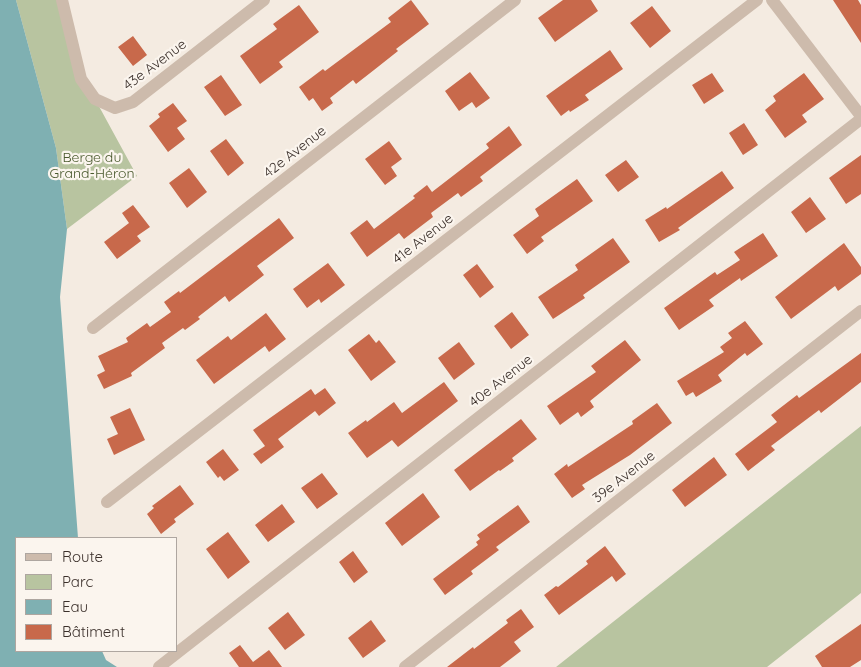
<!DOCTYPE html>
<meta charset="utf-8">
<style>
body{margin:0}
#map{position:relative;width:861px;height:667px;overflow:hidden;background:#f4ebe1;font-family:Quicksand,sans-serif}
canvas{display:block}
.legend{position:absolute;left:15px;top:537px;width:162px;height:115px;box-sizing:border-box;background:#fbf5ee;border:1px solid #aea6a0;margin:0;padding:6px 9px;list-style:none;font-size:15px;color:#3b302b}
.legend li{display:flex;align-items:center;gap:10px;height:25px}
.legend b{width:25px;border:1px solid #aea6a0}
</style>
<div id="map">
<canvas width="861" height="667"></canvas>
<ul class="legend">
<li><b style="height:6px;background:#cdbbac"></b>Route</li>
<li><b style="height:14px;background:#b8c4a0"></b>Parc</li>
<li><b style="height:14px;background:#7fb0b2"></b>Eau</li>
<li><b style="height:14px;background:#c8694b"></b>Bâtiment</li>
</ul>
</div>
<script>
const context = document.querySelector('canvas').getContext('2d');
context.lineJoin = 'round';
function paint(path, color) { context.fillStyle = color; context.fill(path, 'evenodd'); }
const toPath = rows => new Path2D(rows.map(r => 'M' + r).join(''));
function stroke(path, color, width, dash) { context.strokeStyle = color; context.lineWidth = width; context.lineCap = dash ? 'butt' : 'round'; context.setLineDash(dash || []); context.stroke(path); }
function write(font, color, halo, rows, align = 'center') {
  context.font = font + ' Quicksand,sans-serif'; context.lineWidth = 4.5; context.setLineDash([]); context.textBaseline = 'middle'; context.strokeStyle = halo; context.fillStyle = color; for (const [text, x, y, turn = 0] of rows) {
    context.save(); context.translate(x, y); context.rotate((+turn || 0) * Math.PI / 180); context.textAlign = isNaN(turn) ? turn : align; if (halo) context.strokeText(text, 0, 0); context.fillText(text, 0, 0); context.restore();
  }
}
const green = toPath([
 [16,0,62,0,81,79,95,99,137,176,67,229,56,148],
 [861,426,861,593,767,667,556,667]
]);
const water = toPath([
 [0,0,16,0,56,148,67,229,60,297,78,538,16,538,16,651,102,651,106,660,117,667,0,667]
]);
const building = toPath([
 [411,0,429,24,396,49,398,51,374,70,356,84,353,80,330,98,333,103,322,111,313,98,309,101,299,87,323,69,325,71,391,22,388,18],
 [563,0,591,0,598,11,555,42,538,18],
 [833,0,858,0,861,5,861,43],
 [299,5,319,32,279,62,283,67,260,84,240,56,277,29,273,24],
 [652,6,671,31,650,48,630,23],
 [133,36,147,55,133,66,118,47],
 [610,50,623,69,585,95,589,100,570,112,569,110,561,116,546,96],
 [470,72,490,98,476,108,472,102,459,111,445,91],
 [712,73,724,91,704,104,692,85],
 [804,73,824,99,802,115,807,122,785,138,765,110,776,101,773,96],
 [221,75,242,105,225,116,204,87],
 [173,103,187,121,177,128,185,139,168,152,149,126,160,117,158,114],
 [744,123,758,145,743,155,729,133],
 [509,126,522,145,480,177,483,181,461,197,458,193,431,213,433,217,404,239,399,233,367,257,350,233,367,220,374,229,415,198,413,196,427,185,432,192,489,148,486,144],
 [226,139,244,163,228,176,210,151],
 [389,141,402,159,391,167,397,176,385,185,365,159],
 [861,155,861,194,846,204,829,178],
 [626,160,639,177,618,192,605,175],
 [189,168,207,192,187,208,169,183],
 [722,171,734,188,678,228,680,230,659,242,645,220,666,207,667,209],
 [577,179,593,201,541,237,544,241,527,254,513,235,539,216,535,209],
 [810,197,826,219,806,233,791,212],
 [133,205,150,227,137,236,141,241,117,259,104,242,129,223,122,213],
 [279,218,294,238,257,266,264,275,229,302,225,296,198,317,200,319,185,330,183,328,162,343,165,348,131,373,132,376,104,389,97,375,105,371,98,356,128,342,126,338,147,323,150,327,171,312,164,302,179,291,180,293],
 [763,233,778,256,741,281,740,278,709,300,714,306,679,330,664,308,715,272,717,275,740,260,734,252],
 [613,238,630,262,583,295,585,298,553,319,538,297,578,270,575,265],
 [844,243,861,267,861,274,838,291,835,286,791,319,775,297],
 [328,263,345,285,321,303,319,299,307,308,293,289],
 [477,264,494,287,480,298,463,275],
 [512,312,529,335,511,349,494,326],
 [266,313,286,339,269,352,265,346,214,384,196,360,228,336,231,340],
 [745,321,763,344,747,356,745,353,718,375,722,381,696,397,693,392,686,396,677,381,724,352,720,347,732,338,728,333],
 [369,334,376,343,379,340,396,362,371,381,348,350],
 [625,340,641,360,590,401,594,407,581,417,578,412,560,425,547,406,596,372,591,366],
 [459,342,475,364,454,380,438,358],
 [861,353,861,382,821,413,819,410,771,446,775,450,748,471,735,454,777,422,771,415,797,395,799,398],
 [444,382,458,401,398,447,392,440,367,458,348,433,366,420,367,422,394,402,402,413],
 [325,388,336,403,319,416,315,411,278,439,284,447,261,464,253,454,265,446,253,430,311,389,315,395],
 [657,403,672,423,630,455,582,485,585,489,572,498,554,474,567,464,568,467,633,424,632,421],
 [130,408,145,440,114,455,107,439,118,434,110,417],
 [521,419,537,439,512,458,514,461,500,471,499,470,470,491,454,470],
 [223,449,239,470,224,481,220,476,218,478,206,462],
 [714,457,727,475,685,507,672,490],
 [322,473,338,494,317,509,301,488],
 [180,485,194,504,174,519,176,522,161,534,147,514,154,508,152,506],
 [423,493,440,517,402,546,385,523],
 [282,504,295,522,268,542,255,525],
 [518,505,530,522,496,547,499,550,471,571,473,574,445,595,433,579,478,545,476,542,480,539,477,535],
 [228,532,250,562,228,579,206,549],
 [605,546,626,574,616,582,612,576,559,615,544,595,556,586,558,587,588,564,586,561],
 [353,551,368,572,354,583,339,562],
 [521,609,534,627,514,642,521,651,500,667,447,667,473,647,474,649,508,623,506,620],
 [288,612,305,635,285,650,268,628],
 [371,620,386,641,363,658,348,638],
 [861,624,861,660,850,667,822,667,815,656],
 [240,645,253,662,269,650,282,667,239,667,229,653]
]);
const minor = toPath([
 [62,0,81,79,95,99,115,108,133,102,264,0],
 [772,0,861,116],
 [93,328,515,0],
 [107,502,757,0],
 [159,667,861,119],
 [405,667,861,311]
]);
const streetNames = [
 ["43e Avenue",155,65,-37],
 ["42e Avenue",295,152,-38],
 ["41e Avenue",423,239,-38],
 ["40e Avenue",501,381,-38],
 ["39e Avenue",624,477,-38]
];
const parkNames = [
 ["Berge du",92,158],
 ["Grand-Héron",92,174]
];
paint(green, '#b8c4a0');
paint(water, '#7fb0b2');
paint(building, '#c8694b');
stroke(minor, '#cdbbac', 12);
write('14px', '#3b302b', '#fbf5ee', streetNames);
write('14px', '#4a5a2e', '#fbf5ee', parkNames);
</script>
